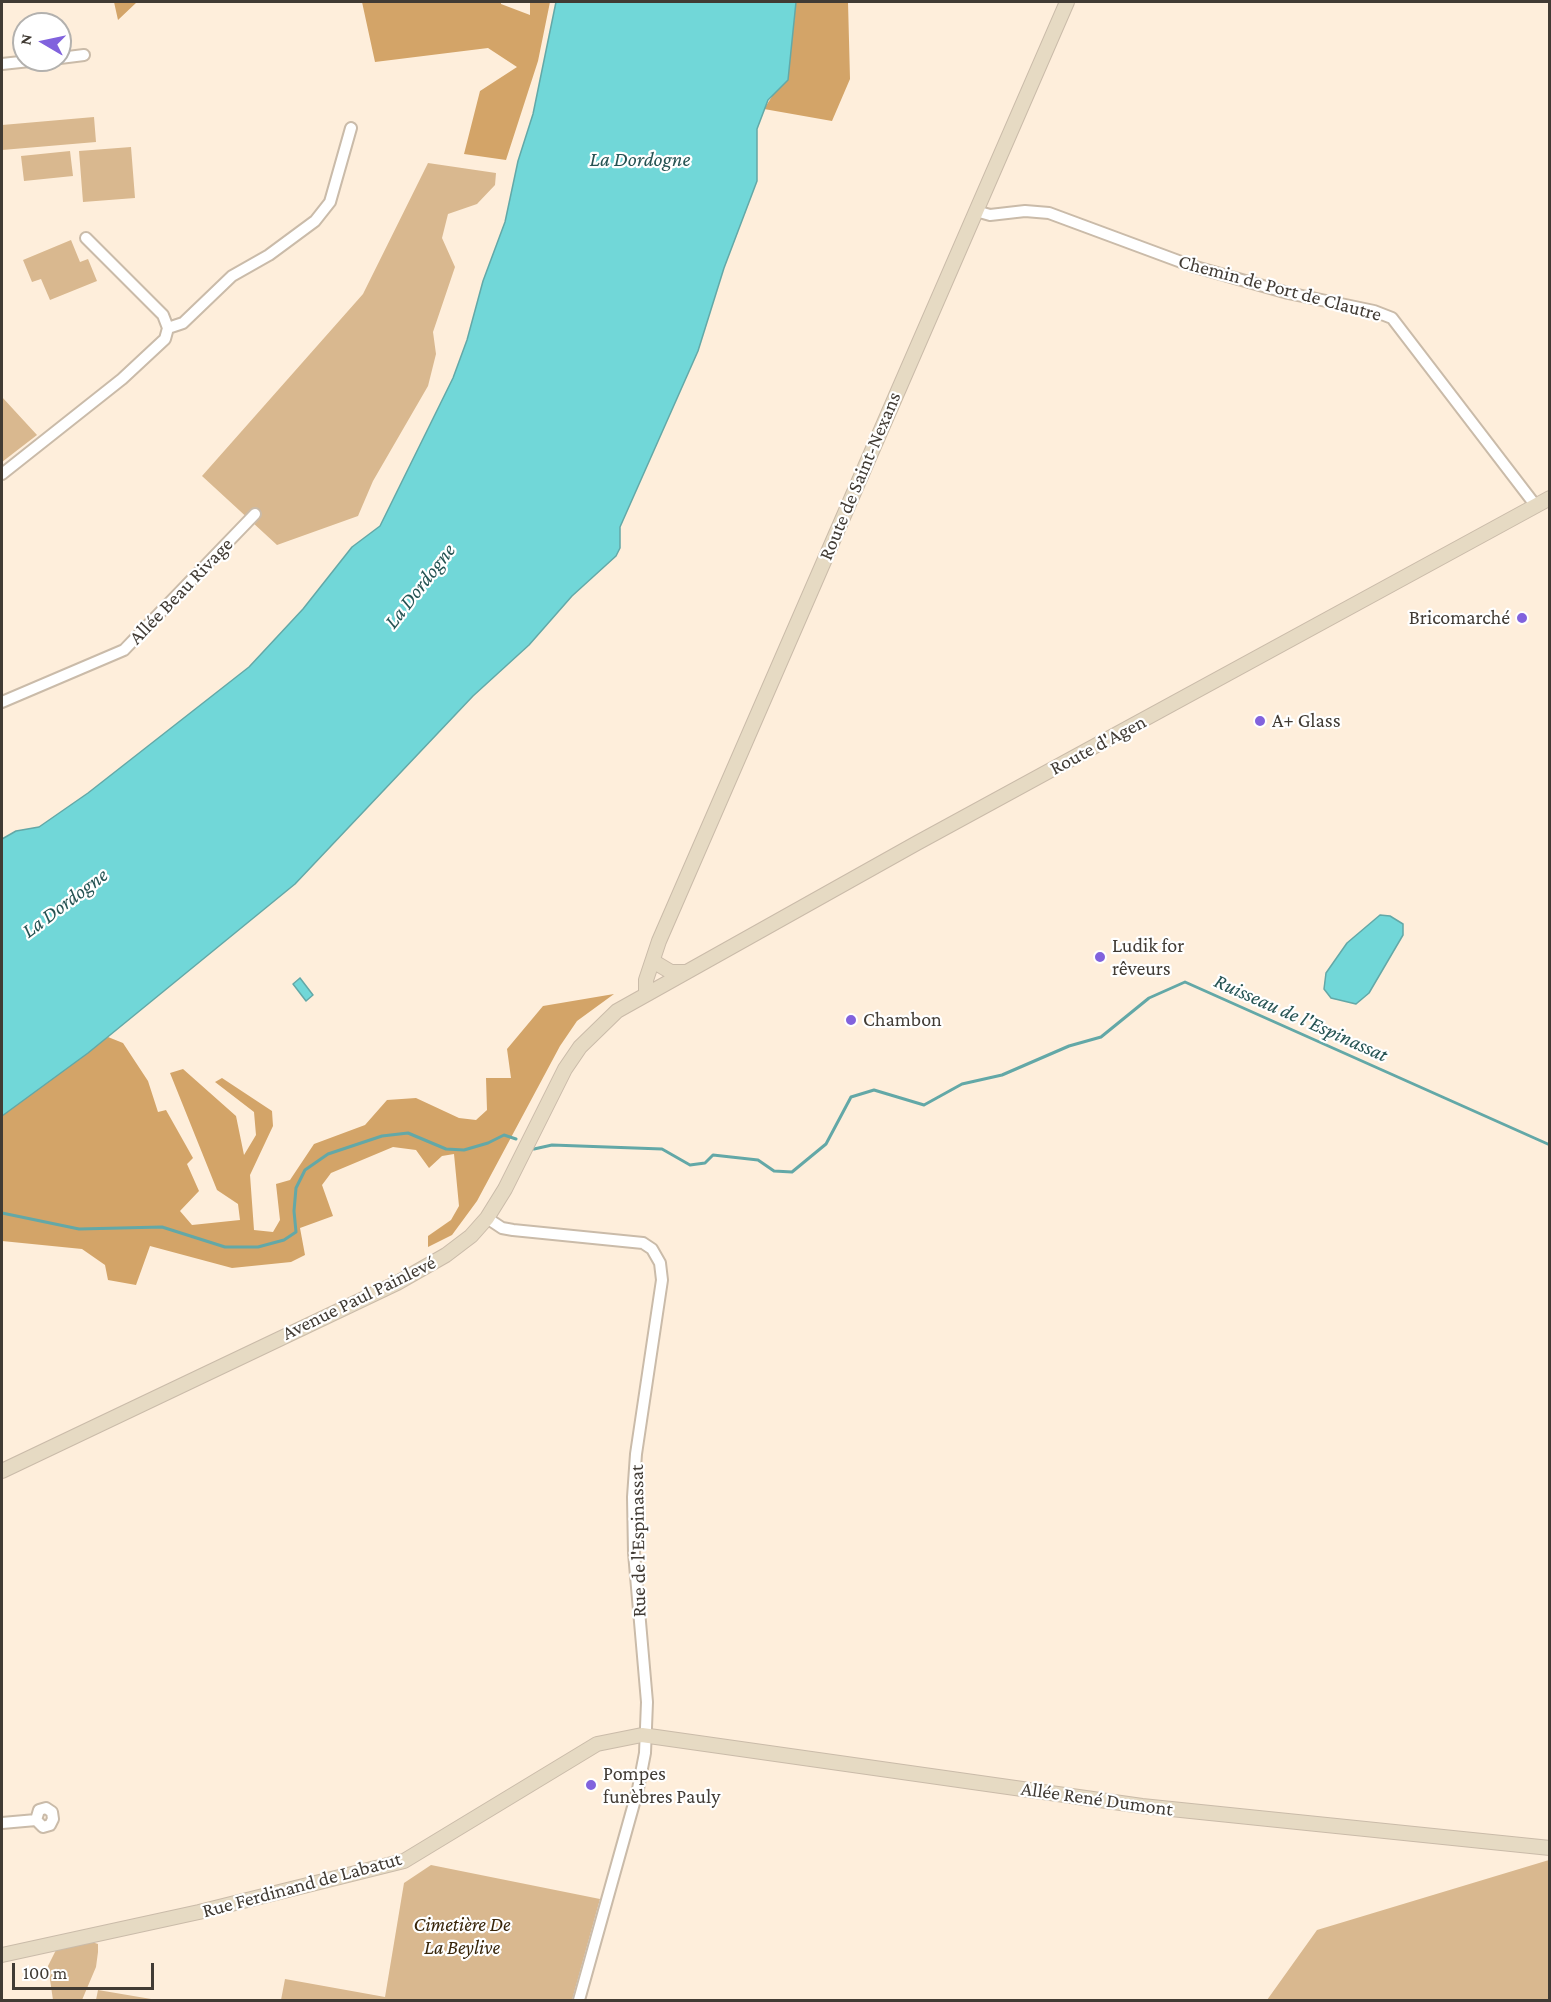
<!DOCTYPE html>
<meta charset="utf-8">
<style>
body{margin:0}
#map{position:relative;width:1551px;height:2002px;overflow:hidden;background:#feeedb;font-family:"Crimson Pro",serif}
canvas{display:block}
.frame{position:absolute;inset:0;border:3px solid #413b34;pointer-events:none}
.north{position:absolute;left:12px;top:12px;width:60px;height:60px;box-sizing:border-box;background:#fff;border:2px solid #b3b1ae;border-radius:50%;rotate:279deg;font-size:16px;font-weight:700;line-height:24px;text-align:center;color:#413b34}
.north::after{content:'';display:block;margin:auto;width:21px;height:27px;background:#8162dd;clip-path:polygon(50% 0,100% 100%,50% 72%,0 100%)}
.scale{position:absolute;left:12px;top:1963px;width:142px;height:27px;box-sizing:border-box;border:3px solid #413b34;border-top:0;padding-left:8px;font-size:18px;line-height:21px;white-space:nowrap;color:#413b34;-webkit-text-stroke:4px #fff;paint-order:stroke}
</style>
<div id="map">
<canvas width="1551" height="2002"></canvas>
<div class="frame"></div>
<div class="north">N</div>
<div class="scale">100 m</div>
</div>
<script>
const context = document.querySelector('canvas').getContext('2d');
context.lineJoin = 'round';
function paint(path, color) { context.fillStyle = color; context.fill(path, 'evenodd'); }
const toPath = rows => new Path2D(rows.map(r => 'M' + r).join(''));
function stroke(path, color, width, dash) { context.strokeStyle = color; context.lineWidth = width; context.lineCap = dash ? 'butt' : 'round'; context.setLineDash(dash || []); context.stroke(path); }
function write(font, color, halo, rows, align = 'center') {
  context.font = font + ' "Crimson Pro",serif'; context.lineWidth = 4.5; context.setLineDash([]); context.textBaseline = 'middle'; context.strokeStyle = halo; context.fillStyle = color; for (const [text, x, y, turn = 0] of rows) {
    context.save(); context.translate(x, y); context.rotate((+turn || 0) * Math.PI / 180); context.textAlign = isNaN(turn) ? turn : align; if (halo) context.strokeText(text, 0, 0); context.fillText(text, 0, 0); context.restore();
  }
}
const green = toPath([
 [94,117,96,142,2,150,2,125],
 [131,147,135,198,83,202,79,151],
 [70,151,73,176,24,181,21,156],
 [428,163,496,173,495,185,477,204,448,214,442,238,455,267,433,332,436,354,428,386,373,481,358,516,277,545,202,476,363,294],
 [71,240,80,262,88,259,97,281,50,300,41,279,32,282,23,260],
 [2,397,37,435,2,462],
 [1549,1860,1549,2000,1267,2000,1317,1930],
 [431,1865,600,1899,572,2000,281,2000,285,1979,385,1997,404,1883],
 [92,1942,98,1944,98,1952,96,1967,82,2000,53,2000,48,1966,56,1950],
 [98,1990,157,2000,96,2000]
]);
const forest = toPath([
 [114,2,137,2,118,20],
 [362,2,501,2,501,4,530,15,530,2,550,2,538,61,506,160,464,154,480,91,517,67,488,48,375,62],
 [796,2,848,2,850,79,832,121,764,109,778,87,788,80],
 [614,994,577,1021,560,1046,477,1201,452,1235,428,1247,428,1236,451,1220,459,1206,454,1154,442,1156,429,1168,416,1150,393,1147,331,1173,322,1185,333,1216,300,1228,305,1255,291,1262,232,1268,150,1246,136,1285,108,1280,105,1265,82,1249,2,1241,2,1106,108,1037,123,1043,148,1081,158,1112,166,1110,193,1158,187,1164,199,1191,180,1211,192,1225,240,1220,238,1204,217,1190,170,1073,183,1069,236,1116,244,1155,256,1135,254,1112,215,1082,222,1078,272,1111,273,1126,250,1175,254,1230,273,1232,280,1220,276,1184,290,1180,314,1144,365,1125,387,1100,416,1098,459,1118,476,1120,487,1110,486,1078,511,1078,507,1049,543,1006]
]);
const water = toPath([
 [556,2,796,2,788,80,768,100,757,129,757,181,724,268,698,351,620,527,620,548,616,556,572,596,529,645,473,696,295,884,88,1053,2,1116,2,839,16,831,39,827,88,793,249,667,303,609,352,547,380,526,453,378,467,340,483,281,505,222,518,161,533,114,556,2],
 [1380,915,1390,916,1403,924,1403,935,1369,993,1356,1004,1331,998,1324,989,1326,973,1347,943,1380,915],
 [300,978,313,995,306,1001,293,984,300,978]
]);
const stream = toPath([
 [534,1149,552,1145,662,1149,690,1165,705,1163,713,1155,758,1160,774,1171,792,1172,826,1144,851,1097,874,1090,924,1105,962,1084,1002,1075,1069,1046,1101,1037,1149,998,1185,982,1550,1145],
 [2,1213,79,1229,162,1227,225,1247,258,1247,284,1240,296,1232,294,1211,296,1188,305,1170,328,1154,382,1136,408,1133,446,1149,464,1150,488,1143,504,1135,516,1139]
]);
const street = toPath([
 [60,58,84,55],
 [2,64,39,60],
 [976,211,990,215,1025,211,1049,213,1192,266,1288,293,1374,311,1392,318,1536,506],
 [86,238,163,315,168,328],
 [168,328,183,323,232,276,269,255,315,221,330,202,351,128],
 [2,474,122,379,165,339,168,328],
 [2,702,124,650,255,514],
 [487,1218,502,1228,513,1230,643,1243,652,1249,660,1263,662,1280,636,1454,633,1497,634,1553,647,1702,645,1753,638,1789,579,2000],
 [2,1823,36,1820,43,1827,50,1825,53,1819,52,1812,46,1808,39,1810,36,1820]
]);
const secondary = toPath([
 [656,963,671,972,685,972],
 [646,993,646,980,659,941,1067,2],
 [2,1471,397,1283,446,1255,471,1236,487,1218,505,1189,565,1069,580,1047,617,1011,917,843,1550,498],
 [2,1955,199,1912,404,1861,597,1744,642,1735,1142,1806,1550,1848]
]);
const markers = [
 [1522,618,6,"#8162dd"],
 [1260,721,6,"#8162dd"],
 [1100,957,6,"#8162dd"],
 [851,1020,6,"#8162dd"],
 [591,1785,6,"#8162dd"]
];
const streetNames = [
 ["Chemin de Port de Clautre",1280,288,15],
 ["Route de Saint-Nexans",860,476,-67],
 ["Allée Beau Rivage",181,591,-46],
 ["Route d'Agen",1098,745,-28],
 ["Avenue Paul Painlevé",359,1298,-26],
 ["Rue de l'Espinassat",638,1541,-91],
 ["Allée René Dumont",1097,1799,8],
 ["Rue Ferdinand de Labatut",302,1885,-15]
];
const poiNames = [
 ["Bricomarché",1510,618,"right"],
 ["A+ Glass",1272,721],
 ["Ludik for",1112,946],
 ["rêveurs",1112,969],
 ["Chambon",863,1020],
 ["Pompes",603,1774],
 ["funèbres Pauly",603,1797]
];
const parkNames = [
 ["Cimetière De",462,1925],
 ["La Beylive",462,1948]
];
const waterNames = [
 ["La Dordogne",640,160],
 ["La Dordogne",420,586,-52],
 ["La Dordogne",65,903,-37],
 ["Ruisseau de l'Espinassat",1301,1018,24]
];
paint(green, '#d9b88f');
paint(forest, '#d3a468');
paint(water, '#71d7d8');
stroke(water, '#63a8a7', 1.5);
stroke(stream, '#63a8a7', 3);
stroke(street, '#cabba9', 14);
stroke(secondary, '#cabba9', 16);
stroke(street, '#fff', 10);
stroke(secondary, '#e6dac3', 14);
for (const [x, y, r, color] of markers) { const dot = new Path2D(); dot.arc(x, y, r, 0, 2 * Math.PI); context.fillStyle = color; context.fill(dot); stroke(dot, '#fff', 2); }
write('20px', '#413b34', '#fff', streetNames);
write('20px', '#413b34', '#fff', poiNames, 'left');
write('italic 20px', '#382509', '#fff', parkNames);
write('italic 21px', '#255353', '#fff', waterNames);
</script>
